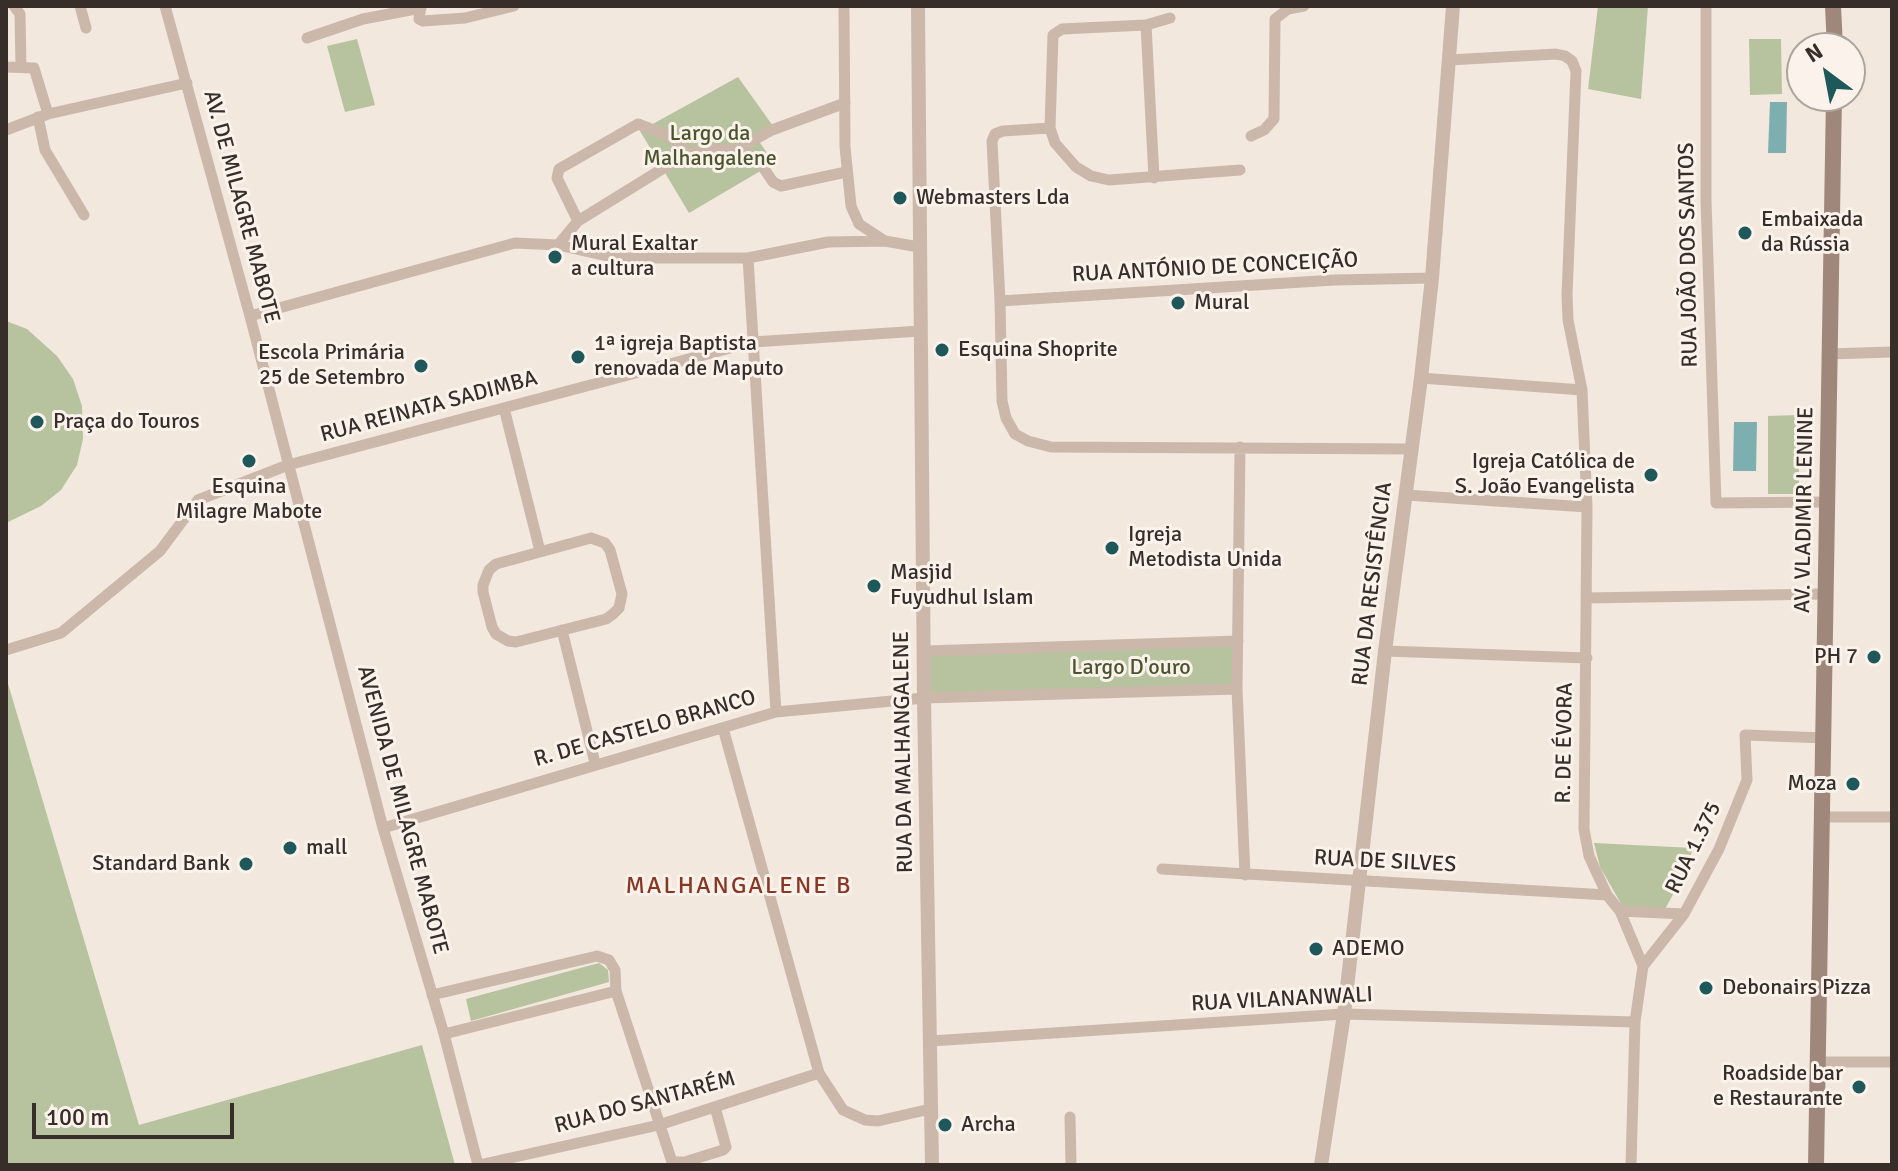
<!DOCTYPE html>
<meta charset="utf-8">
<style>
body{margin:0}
#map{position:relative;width:1898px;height:1171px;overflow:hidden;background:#f2e8de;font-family:Signika,sans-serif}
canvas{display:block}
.frame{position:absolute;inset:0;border:8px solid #382e29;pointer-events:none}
.north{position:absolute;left:1786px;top:32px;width:80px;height:80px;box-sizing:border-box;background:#faf2eb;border:2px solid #aca49d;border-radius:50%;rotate:328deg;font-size:22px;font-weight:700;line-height:32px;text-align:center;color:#382e29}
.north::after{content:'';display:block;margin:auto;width:28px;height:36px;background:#1f585a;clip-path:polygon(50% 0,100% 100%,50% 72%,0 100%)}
.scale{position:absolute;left:32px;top:1103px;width:202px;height:36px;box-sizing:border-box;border:4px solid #382e29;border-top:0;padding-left:10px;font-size:24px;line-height:28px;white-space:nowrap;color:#382e29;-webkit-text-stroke:6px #faf2eb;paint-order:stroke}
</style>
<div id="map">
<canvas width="1898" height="1171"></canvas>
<div class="frame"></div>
<div class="north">N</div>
<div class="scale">100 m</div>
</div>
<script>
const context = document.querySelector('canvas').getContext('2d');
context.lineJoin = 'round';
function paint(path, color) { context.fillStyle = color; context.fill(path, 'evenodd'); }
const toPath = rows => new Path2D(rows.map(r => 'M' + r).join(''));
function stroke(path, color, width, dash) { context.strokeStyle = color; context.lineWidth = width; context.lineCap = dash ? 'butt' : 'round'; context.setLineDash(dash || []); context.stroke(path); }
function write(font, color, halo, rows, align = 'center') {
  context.font = font + ' Signika,sans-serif'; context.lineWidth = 6; context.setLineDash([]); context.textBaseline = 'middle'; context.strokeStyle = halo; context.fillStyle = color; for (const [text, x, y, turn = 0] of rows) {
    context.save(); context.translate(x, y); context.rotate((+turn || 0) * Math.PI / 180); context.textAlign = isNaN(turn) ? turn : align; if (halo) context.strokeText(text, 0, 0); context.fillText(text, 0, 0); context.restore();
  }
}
const green = toPath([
 [1598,6,1648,6,1641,99,1588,89],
 [357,39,375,105,345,112,327,46],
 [1749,39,1781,39,1782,94,1750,95],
 [738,77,773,126,756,137,774,163,689,213,640,131],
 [6,321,27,329,57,356,73,379,82,406,83,439,77,465,61,490,41,506,6,523],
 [1799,415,1799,494,1768,494,1768,416],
 [1238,641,1237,689,924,698,925,651],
 [6,677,139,1125,422,1045,455,1165,6,1165],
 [1594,843,1693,848,1687,868,1664,911,1623,907,1600,867],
 [599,963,608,970,609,982,471,1021,466,999]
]);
const water = toPath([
 [1770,102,1787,102,1786,153,1768,153],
 [1734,422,1757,422,1756,471,1733,471]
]);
const minor = toPath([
 [14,6,20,14,21,67],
 [80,6,86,28],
 [165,6,250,316,383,828,444,1034,478,1165],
 [421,6,419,19,423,21,465,18,514,6],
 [1706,6,1706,200,1716,503,1827,502],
 [844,9,845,147,851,206,859,224,885,241,919,247],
 [1170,18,1146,25,1062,29,1053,35,1050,128,1055,143,1076,167,1091,176,1109,180,1240,170],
 [1146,25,1154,178],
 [307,38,363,19,421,8],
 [1449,60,1556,54,1565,56,1572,61,1576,71,1567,295,1568,320,1582,390,1587,507,1584,829,1589,856,1607,895,1620,911,1643,966],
 [6,67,34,68,48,114],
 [38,117,45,150,84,215],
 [1050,128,1003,131,995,134,992,141,1000,301,1002,401,1006,418,1015,434,1028,441,1051,447,1412,449],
 [6,130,48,114,187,83],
 [1251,136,1264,130,1274,119,1275,19,1288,9,1304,6],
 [736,150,772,130,845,103],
 [578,221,557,178,559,169,638,124,664,134,688,153],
 [558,245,578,221,688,153,708,149,736,150,759,161,773,182,781,186,846,172],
 [748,258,776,712],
 [1000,301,1335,280,1432,278],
 [250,316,515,243,558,245,616,258,748,258,828,242,885,241],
 [1829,354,1892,352],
 [1421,378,1582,390],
 [504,408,540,551],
 [1240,447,1237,689,1245,875],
 [1406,495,1587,507],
 [591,538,605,543,610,550,622,594,619,608,613,614,606,619,516,642,508,641,496,634,492,627,483,592,483,585,489,570,496,564,591,538],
 [1587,598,1825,594],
 [562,630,595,763],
 [6,650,61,633,160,551,198,500,288,465,753,342,920,331],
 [925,651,1238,641],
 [1385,651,1587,658],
 [723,728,819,1073,843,1110,865,1120,878,1121,930,1109],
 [1822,817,1892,817],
 [383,828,776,712,924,698,1237,689],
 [1162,869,1607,895],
 [1620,911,1684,914],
 [1643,966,1684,914,1719,849,1747,780,1745,735,1825,738],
 [616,991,672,1162,685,1162,723,1150,726,1147,715,1107],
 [432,995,597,956,609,960,615,970,616,991,444,1034],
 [931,1041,1344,1014,1635,1022],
 [1816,1062,1892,1062],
 [1070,1117,1071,1165],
 [479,1165,659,1125,819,1073],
 [1631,1165,1635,1022,1643,966]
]);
const tertiary = toPath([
 [918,6,924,698,932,1165],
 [1321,1165,1344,1014,1385,651,1421,378,1432,278,1453,6]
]);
const secondary = toPath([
 [1833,6,1835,48],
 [1816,1165,1834,96]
]);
const markers = [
 [900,198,8,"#1f585a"],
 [1745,233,8,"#1f585a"],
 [555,257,8,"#1f585a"],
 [1178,303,8,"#1f585a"],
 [942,350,8,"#1f585a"],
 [578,357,8,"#1f585a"],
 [421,366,8,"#1f585a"],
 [37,422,8,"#1f585a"],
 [249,461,8,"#1f585a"],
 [1651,475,8,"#1f585a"],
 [1112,548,8,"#1f585a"],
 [874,586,8,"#1f585a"],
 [1874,657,8,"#1f585a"],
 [1853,784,8,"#1f585a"],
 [290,848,8,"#1f585a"],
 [246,864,8,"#1f585a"],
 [1316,949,8,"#1f585a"],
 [1706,988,8,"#1f585a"],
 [1859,1087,8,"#1f585a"],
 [945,1125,8,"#1f585a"]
];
const parkNames = [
 ["Largo da",710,134],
 ["Malhangalene",710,159],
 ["Largo D'ouro",1131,668]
];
const poiNames = [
 ["Webmasters Lda",916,198],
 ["Embaixada",1761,220],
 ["da Rússia",1761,245],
 ["Mural Exaltar",571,244],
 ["a cultura",571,269],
 ["Mural",1194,303],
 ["1ª igreja Baptista",594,344],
 ["renovada de Maputo",594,369],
 ["Esquina Shoprite",958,350],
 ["Escola Primária",405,353,"right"],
 ["25 de Setembro",405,378,"right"],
 ["Praça do Touros",53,422],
 ["Igreja Católica de",1635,462,"right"],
 ["S. João Evangelista",1635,487,"right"],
 ["Esquina",249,487,"center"],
 ["Milagre Mabote",249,512,"center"],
 ["Igreja",1128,535],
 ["Metodista Unida",1128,560],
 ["Masjid",890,573],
 ["Fuyudhul Islam",890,598],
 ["PH 7",1858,657,"right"],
 ["Moza",1837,784,"right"],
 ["mall",306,848],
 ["Standard Bank",230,864,"right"],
 ["ADEMO",1332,949],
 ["Debonairs Pizza",1722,988],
 ["Roadside bar",1843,1074,"right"],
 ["e Restaurante",1843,1099,"right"],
 ["Archa",961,1125]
];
const streetNames = [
 ["AV. DE MILAGRE MABOTE",241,207,75],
 ["RUA JOÃO DOS SANTOS",1689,255,-91],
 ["RUA ANTÓNIO DE CONCEIÇÃO",1215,268,-3],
 ["RUA REINATA SADIMBA",429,407,-15],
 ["AV. VLADIMIR LENINE",1805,510,-89],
 ["RUA DA RESISTÊNCIA",1373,584,-83],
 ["R. DE CASTELO BRANCO",645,729,-16],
 ["R. DE ÉVORA",1565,743,-89],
 ["RUA DA MALHANGALENE",904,752,-91],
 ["AVENIDA DE MILAGRE MABOTE",402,810,75],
 ["RUA 1.375",1694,848,-64],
 ["RUA DE SILVES",1385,862,3],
 ["RUA VILANANWALI",1282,1000,-3],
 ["RUA DO SANTARÉM",645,1103,-15]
];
const neighbourhoodNames = [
 ["MALHANGALENE B",739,887]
];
paint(green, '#b7c29e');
paint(water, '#7dafb0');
stroke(minor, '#cbb8aa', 11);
stroke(tertiary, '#cbb8aa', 14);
stroke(secondary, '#9f877b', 16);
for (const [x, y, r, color] of markers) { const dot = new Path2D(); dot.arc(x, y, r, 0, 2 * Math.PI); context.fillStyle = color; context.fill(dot); stroke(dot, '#faf2eb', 3); }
write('22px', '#49562d', '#faf2eb', parkNames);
write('22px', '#382e29', '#faf2eb', poiNames, 'left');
write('22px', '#382e29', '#faf2eb', streetNames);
context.letterSpacing = '2px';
write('24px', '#873723', '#faf2eb', neighbourhoodNames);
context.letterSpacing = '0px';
</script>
